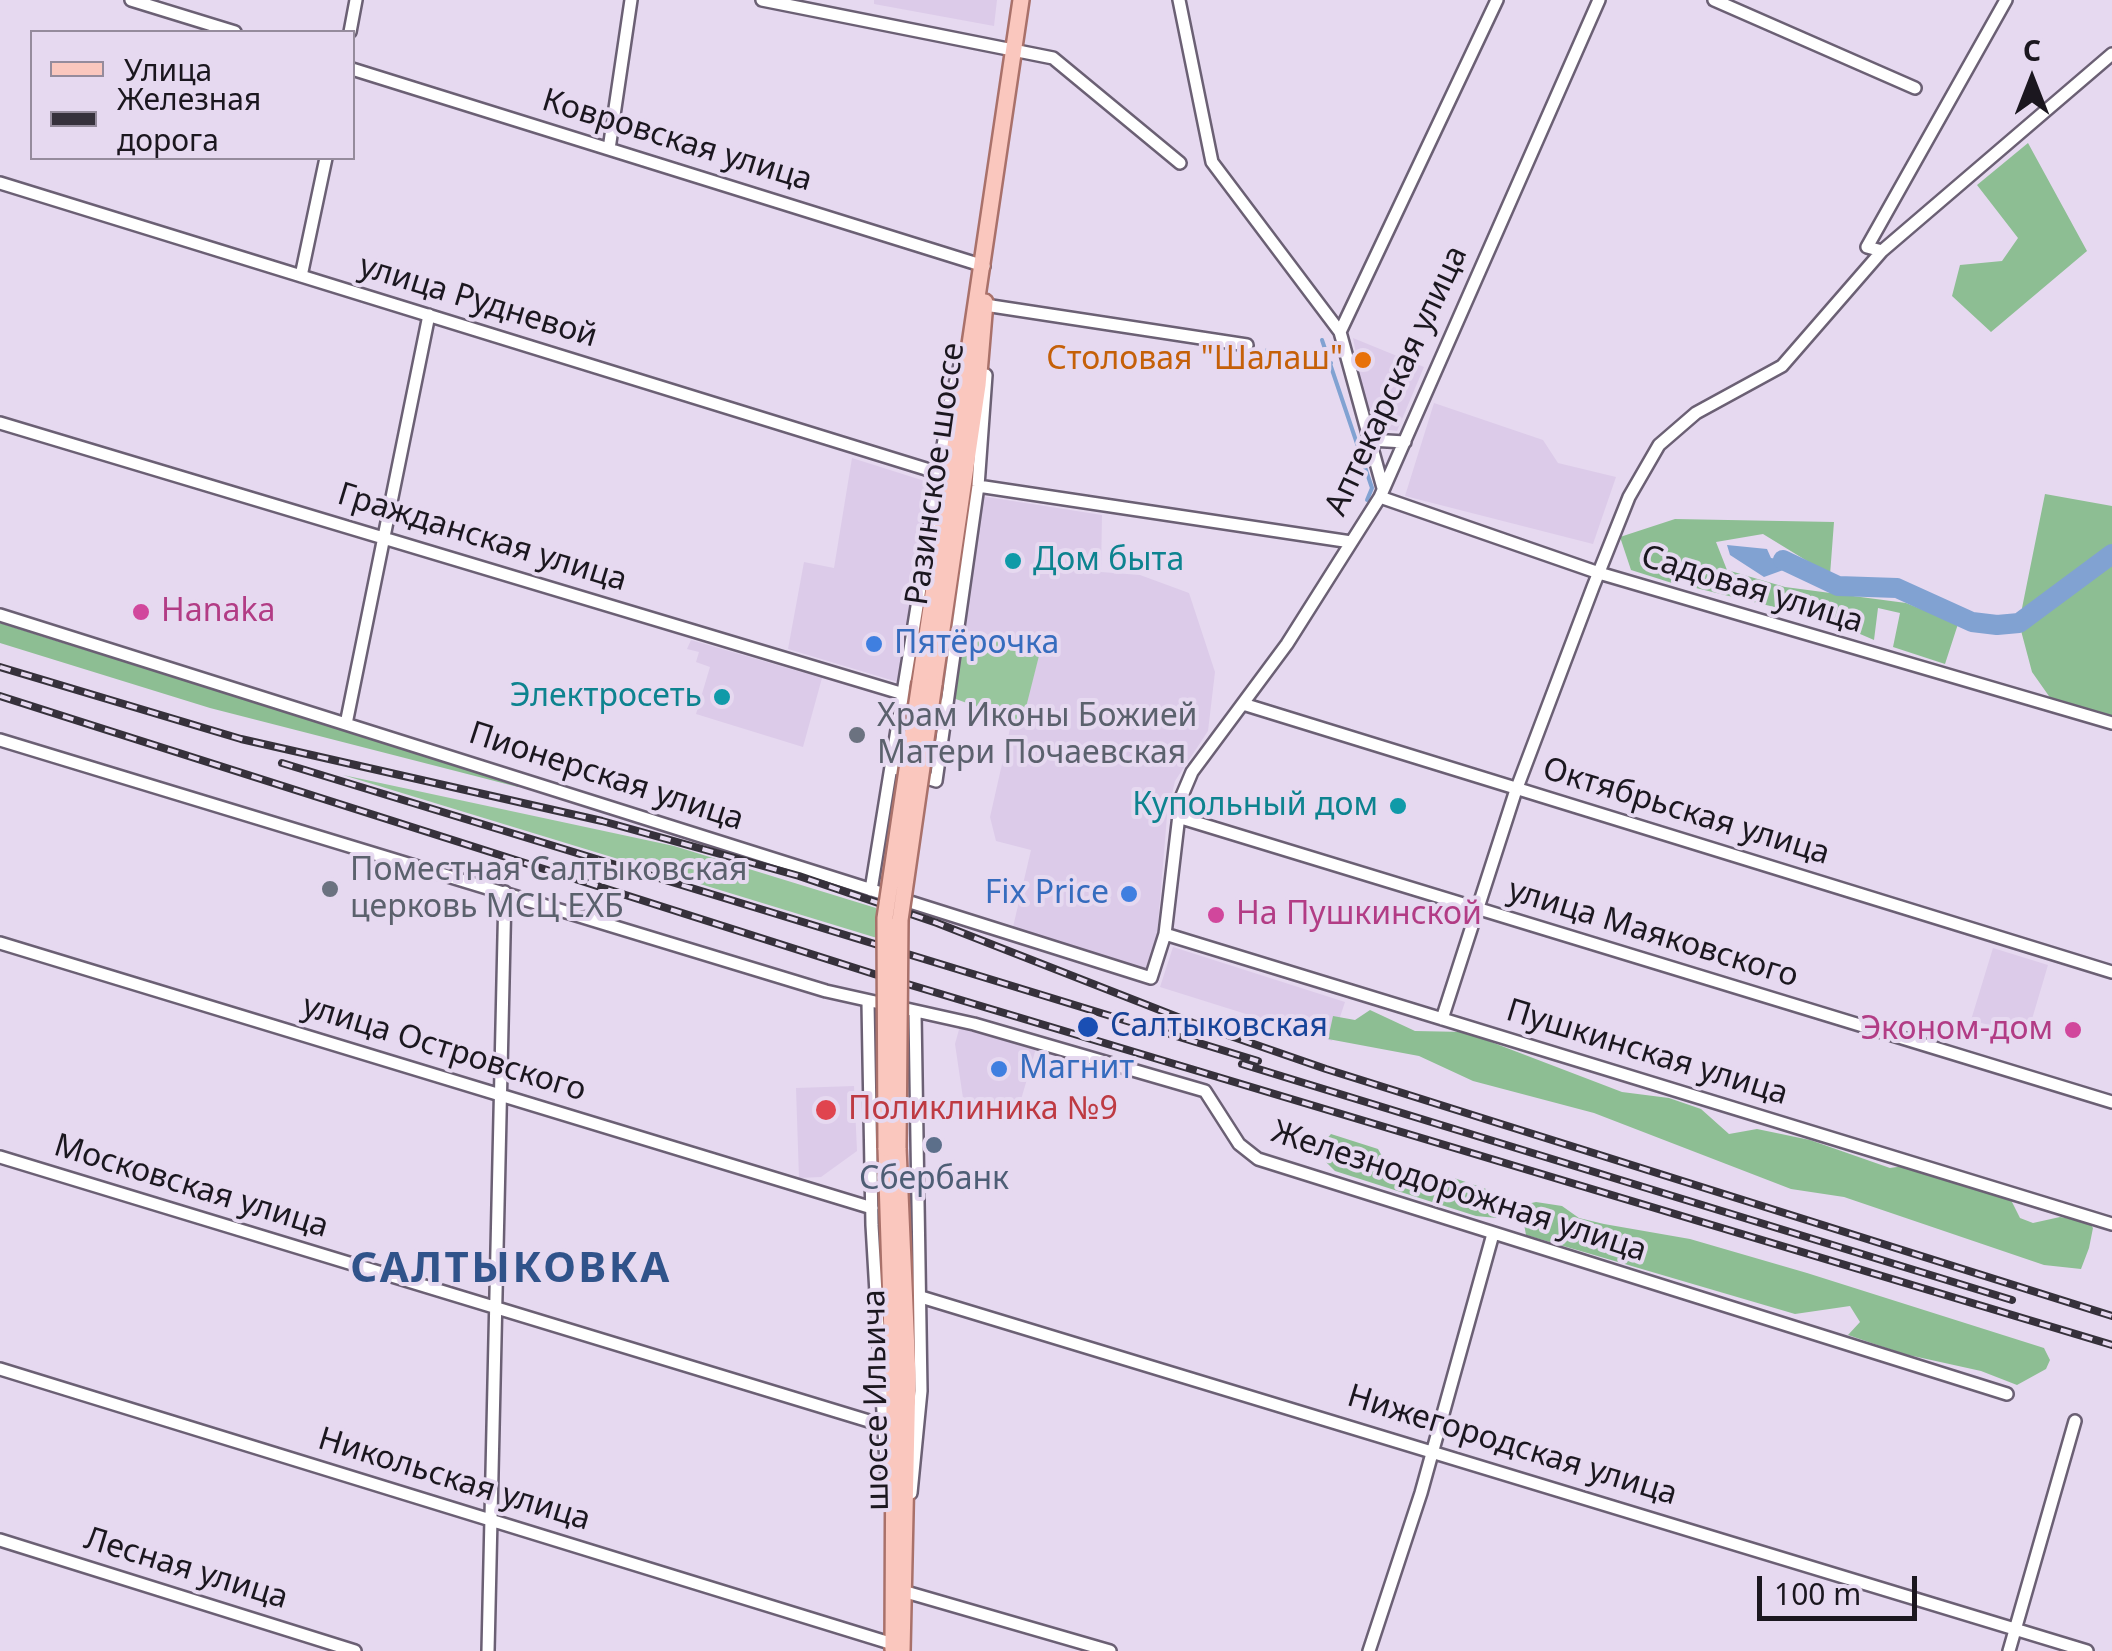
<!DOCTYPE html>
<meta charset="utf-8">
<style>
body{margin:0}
#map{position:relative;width:2112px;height:1651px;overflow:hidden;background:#e6d9f0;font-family:"Noto Sans",sans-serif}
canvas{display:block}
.legend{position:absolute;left:30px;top:30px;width:325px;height:130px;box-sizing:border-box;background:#e6d9f0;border:2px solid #958b9c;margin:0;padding:12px 18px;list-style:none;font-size:30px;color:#1b171f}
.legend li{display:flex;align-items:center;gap:20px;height:50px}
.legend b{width:50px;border:2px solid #958b9c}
.north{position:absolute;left:1982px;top:30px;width:100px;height:100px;-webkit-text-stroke:8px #e6d9f0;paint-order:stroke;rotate:0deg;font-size:28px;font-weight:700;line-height:40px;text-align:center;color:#1b171f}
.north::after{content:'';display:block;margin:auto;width:35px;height:45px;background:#1b171f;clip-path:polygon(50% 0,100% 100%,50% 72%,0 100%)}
.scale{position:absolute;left:1757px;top:1576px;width:160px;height:45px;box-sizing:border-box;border:5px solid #1b171f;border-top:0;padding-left:12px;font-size:30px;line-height:35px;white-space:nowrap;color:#1b171f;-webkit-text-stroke:8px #e6d9f0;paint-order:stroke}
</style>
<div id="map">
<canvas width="2112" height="1651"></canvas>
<ul class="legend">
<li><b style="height:12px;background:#fac7be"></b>Улица</li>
<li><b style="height:12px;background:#36313b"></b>Железная дорога</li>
</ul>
<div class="north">С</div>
<div class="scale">100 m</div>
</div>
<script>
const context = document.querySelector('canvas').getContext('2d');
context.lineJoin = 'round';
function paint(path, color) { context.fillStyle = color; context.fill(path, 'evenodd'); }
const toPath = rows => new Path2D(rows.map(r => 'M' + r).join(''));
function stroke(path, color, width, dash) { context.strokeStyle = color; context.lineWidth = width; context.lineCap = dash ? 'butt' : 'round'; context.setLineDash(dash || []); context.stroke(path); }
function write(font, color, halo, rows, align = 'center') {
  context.font = font + ' "Noto Sans",sans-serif'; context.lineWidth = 8; context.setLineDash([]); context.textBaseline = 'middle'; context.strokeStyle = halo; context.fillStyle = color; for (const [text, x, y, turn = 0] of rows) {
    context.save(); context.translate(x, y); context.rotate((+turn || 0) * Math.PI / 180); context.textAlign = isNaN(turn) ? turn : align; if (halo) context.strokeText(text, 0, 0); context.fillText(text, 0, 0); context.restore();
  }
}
const built = toPath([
 [874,0,997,0,994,26,874,4],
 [1353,338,1424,367,1397,431,1370,427],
 [1434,403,1543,440,1558,463,1616,477,1593,544,1405,496],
 [852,458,931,483,901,683,788,649,804,562,834,568],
 [981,496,1102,515,1101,572,1140,575,1189,593,1215,672,1208,731,1175,781,1167,816,1157,937,1145,973,1013,927,1031,850,996,841,990,817,1012,720,1021,722,1041,648,962,633],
 [691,640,822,678,803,747,696,714,710,667,696,662,699,652,687,649],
 [1173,947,1345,1002,1332,1041,1160,987],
 [1993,948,2048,965,2027,1036,1971,1020],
 [960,1026,1037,1045,1015,1120,963,1098,955,1044],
 [854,1086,857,1151,821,1177,799,1178,796,1088]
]);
const green = toPath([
 [962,633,1041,648,1022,723,953,698],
 [343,775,674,846,876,908,877,938]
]);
const forest = toPath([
 [2028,143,2087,251,1991,332,1952,296,1960,265,2002,261,2018,238,1977,185],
 [2045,494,2112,506,2112,719,2051,699,2032,672,2019,623],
 [1675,519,1834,522,1830,575,1763,534,1716,542,1727,570,1785,587,1906,603,1958,624,1945,664,1893,647,1900,613,1878,608,1874,640,1823,618,1823,602,1812,597,1795,612,1696,588,1702,576,1684,566,1672,583,1631,570,1620,537],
 [0,623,63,643,521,783,518,787,210,708,0,643],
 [1370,1010,1415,1031,1465,1032,1622,1092,1669,1098,1701,1109,1729,1134,1757,1129,1810,1140,1890,1168,1904,1166,2011,1200,2020,1218,2033,1223,2060,1217,2089,1222,2093,1228,2089,1248,2081,1269,2044,1265,1844,1197,1791,1189,1594,1113,1473,1081,1419,1056,1328,1039,1333,1016,1355,1020],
 [1331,1134,1378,1149,1392,1174,1423,1187,1454,1178,1492,1191,1503,1200,1505,1213,1497,1218,1476,1216,1335,1171,1324,1160,1322,1144],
 [1536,1202,1562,1206,1579,1218,1604,1224,1690,1239,1807,1273,2044,1348,2050,1360,2046,1369,2017,1385,1981,1371,1904,1354,1848,1335,1860,1322,1850,1306,1795,1314,1526,1235,1522,1213,1527,1204]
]);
const water = toPath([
 [1727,545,1767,549,1771,558,1783,560,1786,569,1764,577,1730,555]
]);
const stream = toPath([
 [1322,340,1372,488,1367,500],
 [1267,350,1331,363]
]);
const river = toPath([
 [1783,560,1838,586,1897,588,1972,622,1997,625,2019,623,2112,554]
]);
const minor = toPath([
 [131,0,235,32],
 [762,0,1053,58,1180,163],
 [1179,0,1212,162,1340,332,1383,488],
 [1714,0,1915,88],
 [350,32,356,0],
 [352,69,984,266],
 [609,149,631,0],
 [0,183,939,473],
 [1882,251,1867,247,2006,0],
 [301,276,326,158],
 [985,305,1247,345],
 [1340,332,1497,0],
 [0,423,947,707],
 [1370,440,1405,442],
 [978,486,1351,542],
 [1380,497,1599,573,2112,723],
 [0,615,1151,978,1165,934,1181,798,1192,772,1287,644,1380,497,1599,0],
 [1243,704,2112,972],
 [346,724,429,315],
 [0,740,826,991,974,1024,1205,1091,1239,1144,1258,1159,2007,1394],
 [892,767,936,781,978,486,986,375],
 [1178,817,2112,1102],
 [871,890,950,403,964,350],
 [1165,934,2112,1224],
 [0,943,872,1208],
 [868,1002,872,1225,888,1497],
 [1442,1019,1515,793,1593,587,1629,497,1659,445,1696,413,1782,366,1882,251,2112,54],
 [0,1157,882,1425],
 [921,1297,2087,1651],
 [0,1369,893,1644],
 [911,1493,921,1391,915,1013],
 [0,1540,355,1651],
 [906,1592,1110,1651],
 [488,1651,505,892],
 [1369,1651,1421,1493,1493,1234],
 [2009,1651,2075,1421]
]);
const major = toPath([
 [920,682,1021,0],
 [934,684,978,385,985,302],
 [886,1148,894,1398,893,1649],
 [898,1148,908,1375,902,1651]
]);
const rail = toPath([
 [0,667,241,739,602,821,799,876,937,923,1193,1023,1326,1069,2112,1316],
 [0,696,874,974,2112,1345],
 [282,763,1258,1061],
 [1242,1064,2012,1300]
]);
const majorBridge = toPath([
 [886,1148,885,918,920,682],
 [898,1148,900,920,934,684]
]);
const markers = [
 [1363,360,10,"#e8710a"],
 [1013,561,10,"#0f9aa8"],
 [141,612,10,"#d1479c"],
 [874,644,10,"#3f7fe0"],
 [722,697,10,"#0f9aa8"],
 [857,735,10,"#6b7280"],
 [1398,806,10,"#0f9aa8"],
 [330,889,10,"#6b7280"],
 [1129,894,10,"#3f7fe0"],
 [1216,915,10,"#d1479c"],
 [1088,1027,12,"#1a4fb4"],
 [2073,1030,10,"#d1479c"],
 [999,1069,10,"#3f7fe0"],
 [826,1110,12,"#e0444e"],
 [934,1145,10,"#5c6f8a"]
];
const streetNames = [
 ["Ковровская улица",677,141,17],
 ["улица Рудневой",478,302,17],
 ["Аптекарская улица",1397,381,-65],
 ["Разинское шоссе",936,474,-82],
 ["Гражданская улица",482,538,17],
 ["Садовая улица",1752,590,17],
 ["Пионерская улица",606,777,18],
 ["Октябрьская улица",1686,812,17],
 ["улица Маяковского",1653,934,17],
 ["улица Островского",444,1049,17],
 ["Пушкинская улица",1647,1053,17],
 ["Московская улица",191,1187,17],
 ["Железнодорожная улица",1459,1192,18],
 ["шоссе Ильича",877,1400,-91],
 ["Нижегородская улица",1512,1446,17],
 ["Никольская улица",454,1480,17],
 ["Лесная улица",186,1569,17]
];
const foodNames = [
 ["Столовая \"Шалаш\"",1343,360]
];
const cultureNames = [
 ["Дом быта",1033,561,"left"],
 ["Электросеть",702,697],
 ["Купольный дом",1378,806]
];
const hotelNames = [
 ["Hanaka",161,612],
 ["На Пушкинской",1236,915],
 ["Эконом-дом",2053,1030,"right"]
];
const shopNames = [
 ["Пятёрочка",894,644],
 ["Fix Price",1109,894,"right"],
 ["Магнит",1019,1069]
];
const worshipNames = [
 ["Храм Иконы Божией",877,717],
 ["Матери Почаевская",877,754],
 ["Поместная Салтыковская",350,871],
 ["церковь МСЦ ЕХБ",350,908]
];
const transitNames = [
 ["Салтыковская",1110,1027]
];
const healthNames = [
 ["Поликлиника №9",848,1110]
];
const serviceNames = [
 ["Сбербанк",934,1180]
];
const districtNames = [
 ["САЛТЫКОВКА",511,1270]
];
paint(built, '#dccbe9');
paint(green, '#98c69d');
paint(forest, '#8dbe93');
paint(water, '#81a2d2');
stroke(stream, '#81a2d2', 4);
stroke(river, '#81a2d2', 20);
stroke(minor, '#6b6074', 16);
stroke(major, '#a9716a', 20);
stroke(minor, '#fff', 11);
stroke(major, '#fac7be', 15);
stroke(rail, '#36313b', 8);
stroke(rail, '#e6d9f0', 4, [11]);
stroke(majorBridge, '#a9716a', 20, []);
stroke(majorBridge, '#fac7be', 15);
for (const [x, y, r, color] of markers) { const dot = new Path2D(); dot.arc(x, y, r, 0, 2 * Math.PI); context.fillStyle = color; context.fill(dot); stroke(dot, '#e6d9f0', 4); }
write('32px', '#1b171f', '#e6d9f0', streetNames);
write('32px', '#c56008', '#e6d9f0', foodNames, 'right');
write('32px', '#0d838f', '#e6d9f0', cultureNames, 'right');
write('32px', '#b23c85', '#e6d9f0', hotelNames, 'left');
write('32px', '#366cbe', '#e6d9f0', shopNames, 'left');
write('32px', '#5b616d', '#e6d9f0', worshipNames, 'left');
write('32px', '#164399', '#e6d9f0', transitNames, 'left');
write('32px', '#be3a42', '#e6d9f0', healthNames, 'left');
write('32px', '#4e5e75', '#e6d9f0', serviceNames);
context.letterSpacing = '2.5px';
write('bold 42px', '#30538a', '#e6d9f0', districtNames);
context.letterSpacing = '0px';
</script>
